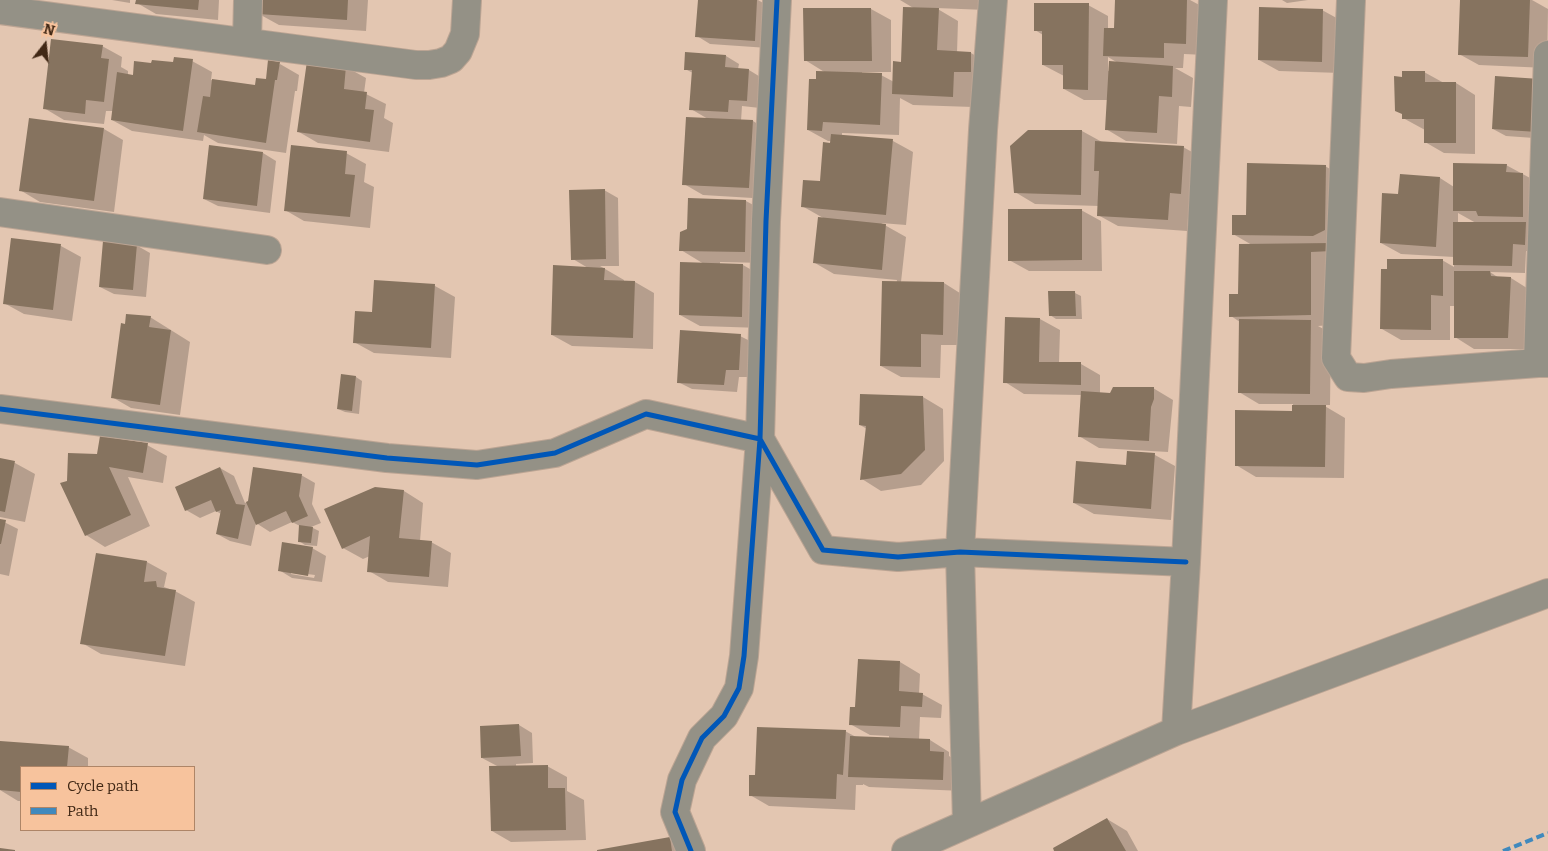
<!DOCTYPE html>
<style>
body{margin:0}
#map{position:relative;width:1548px;height:851px;overflow:hidden;background:#e3c6b1;font-family:Bitter,serif}
canvas{display:block}
.legend{position:absolute;left:20px;top:766px;width:175px;height:65px;box-sizing:border-box;background:#f7c39d;border:1px solid #ae8567;margin:0;padding:6px 9px;list-style:none;font-size:15px;color:#412815}
.legend li{display:flex;align-items:center;gap:10px;height:25px}
.legend b{width:25px;border:1px solid #ae8567}
.north{position:absolute;left:20px;top:20px;width:50px;height:50px;-webkit-text-stroke:4px #f7c39d;paint-order:stroke;rotate:16deg;font-size:14px;font-weight:700;line-height:20px;text-align:center;color:#412815}
.north::after{content:'';display:block;margin:auto;width:18px;height:22px;background:#412815;clip-path:polygon(50% 0,100% 100%,50% 72%,0 100%)}
</style>
<div id="map">
<canvas width="1548" height="851"></canvas>
<ul class="legend">
<li><b style="height:6px;background:#0057b8"></b>Cycle path</li>
<li><b style="height:6px;background:#4089bd"></b>Path</li>
</ul>
<div class="north">N</div>
</div>
<script>
const context = document.querySelector('canvas').getContext('2d');
context.lineJoin = 'round';
function paint(path, color) { context.fillStyle = color; context.fill(path, 'evenodd'); }
const toPath = rows => new Path2D(rows.map(r => 'M' + r).join(''));
function stroke(path, color, width, dash) { context.strokeStyle = color; context.lineWidth = width; context.lineCap = dash ? 'butt' : 'round'; context.setLineDash(dash || []); context.stroke(path); }
const shadow = toPath([
 [112,0,130,0,130,3],
 [137,0,219,0,218,20,156,14,137,3],
 [260,0,368,0,366,31,279,25,259,14],
 [699,0,758,0,770,7,768,48,710,44,697,36],
 [900,0,987,0,986,10,936,8,958,21,957,53,971,53,991,65,973,107,913,105,900,98,899,135,842,133,842,136,893,141,913,152,906,225,881,223,906,237,901,282,944,283,963,295,962,345,941,345,940,378,901,377,881,366,897,280,834,274,815,263,825,219,802,206,821,182,831,141,828,141,808,130,817,80,826,73,805,60,805,10,871,9,891,20,891,72,862,72,862,74,881,75,894,82,902,63,915,9],
 [1116,0,1190,0,1207,9,1205,55,1184,54,1183,68,1175,68,1193,78,1191,107,1179,106,1177,144,1126,141,1106,129,1108,100,1084,100,1064,89,1064,76,1043,65,1043,35,1035,30,1088,5,1108,16,1108,29,1115,30],
 [1108,57,1118,63,1110,71,1108,71],
 [1282,0,1308,0,1287,3],
 [1462,0,1532,0,1548,9,1547,68,1479,65,1459,54],
 [1322,10,1342,21,1341,73,1279,71,1259,60],
 [102,46,122,57,121,67,128,71,128,75,134,76,152,64,174,64,192,61,212,72,211,80,256,87,267,81,280,64,299,75,297,91,295,91,286,153,218,143,204,135,203,141,132,131,112,120,113,111,106,111,104,124,64,120,44,108],
 [726,56,739,64,738,69,749,70,762,78,760,108,742,106,741,121,753,121,772,133,769,199,703,195,684,184,708,119,691,109,693,73,685,69],
 [346,67,366,78,364,93,386,104,384,118,393,123,389,152,318,143,299,132],
 [1424,72,1444,83,1456,83,1475,95,1475,154,1444,153,1425,142,1425,130,1403,118,1403,78],
 [1496,78,1548,139,1506,136,1493,129],
 [104,129,123,140,114,212,40,202,20,190],
 [1082,131,1102,142,1183,147,1203,158,1200,204,1189,204,1187,231,1118,226,1098,215,1099,206,1035,204,1015,192],
 [263,153,276,161,270,213,218,206,204,199],
 [346,153,366,164,364,182,374,187,370,228,304,221,285,210],
 [1506,165,1543,185,1538,252,1526,251,1525,273,1490,272,1499,278,1511,278,1530,290,1527,349,1474,349,1455,337,1455,306,1450,306,1450,340,1401,340,1382,329,1442,260,1454,267,1454,257,1401,254,1381,243,1400,195,1440,178,1454,187],
 [1458,213,1476,223,1458,223],
 [1325,166,1345,178,1331,325,1318,326,1331,333,1330,405,1323,405,1345,418,1344,478,1256,477,1236,465,1293,412,1293,404,1259,404,1239,392,1240,322,1231,316,1239,295,1252,245,1233,234,1247,217],
 [604,190,618,198,619,266,600,266,624,280,624,282,635,282,654,293,653,349,572,346,552,335,588,268,573,259],
 [689,200,746,201,766,212,765,263,720,262,720,264,743,265,762,276,761,328,700,326,680,315,704,264,681,250,688,230],
 [1081,210,1101,221,1102,271,1029,271,1009,260],
 [12,239,61,246,81,257,72,321,24,314,4,303],
 [136,245,150,253,146,297,114,294,100,287],
 [375,282,435,286,455,297,451,358,374,353,354,342,373,313],
 [1075,293,1081,296,1082,319,1056,319,1050,315],
 [150,317,190,342,180,415,131,408,112,397,126,325],
 [1040,319,1060,330,1059,363,1081,364,1100,375,1100,393,1110,394,1153,388,1173,400,1168,452,1099,448,1079,436,1082,395,1024,394,1005,382],
 [740,336,754,343,752,377,739,377,737,392,692,389,678,382],
 [342,376,356,377,362,381,359,414,345,412,338,409],
 [923,397,943,409,944,461,921,485,881,491,862,479,867,429,860,425],
 [147,445,167,456,163,483,128,477,150,526,105,547,86,535,68,481,98,455],
 [1128,453,1155,455,1175,466,1171,520,1094,514,1074,503,1128,466],
 [0,460,15,463,35,474,25,522,0,517],
 [220,468,234,476,245,503,301,475,315,483,312,504,321,523,311,527,319,531,317,546,305,545,299,541,300,526,292,522,270,532,256,523,251,546,230,541,217,534,221,514,216,511,200,518,186,510],
 [375,488,404,491,423,503,420,541,431,542,451,553,448,587,388,582,369,571,370,556,363,559,343,548],
 [0,520,18,529,9,576,0,574],
 [312,548,326,556,322,582,292,578,279,570],
 [291,572,315,575,314,578,291,574],
 [97,554,147,562,167,573,164,587,175,591,195,602,185,666,101,654,82,643],
 [859,660,900,662,920,674,919,694,922,694,942,705,941,718,920,717,919,740,930,740,949,752,949,756,964,765,963,791,869,787,863,784,863,785,856,785,855,810,769,806,750,795,756,777,845,731,856,737,889,739,889,736,870,735,850,724,857,709],
 [519,725,532,733,533,763,516,764,516,767,547,766,567,777,567,791,584,800,586,840,511,842,492,831,499,767,482,758],
 [68,747,88,758,88,767,21,767,21,801,18,801,0,790,0,760],
 [1107,819,1127,831,1138,851,1055,851],
 [670,838,692,851,602,851]
]);
const building = toPath([
 [136,0,199,0,198,10,135,4],
 [259,0,348,0,347,20,258,14],
 [698,0,757,0,755,41,695,37],
 [1115,0,1187,0,1186,44,1164,43,1164,58,1103,56,1104,28,1114,28],
 [1460,0,1530,0,1528,57,1458,55],
 [1034,3,1089,3,1088,90,1063,89,1063,65,1042,65,1042,31,1034,31],
 [903,7,939,8,937,50,971,52,971,72,954,72,953,97,892,94,893,61,901,62],
 [1259,7,1323,9,1322,62,1258,60],
 [803,8,871,8,872,61,804,61],
 [51,39,103,45,101,58,109,59,104,102,86,100,85,114,43,109],
 [685,52,726,55,725,67,749,69,747,101,729,100,728,112,689,110,692,70,684,70],
 [174,57,193,59,183,131,111,120,117,72,133,75,134,61,151,63,152,60,173,62],
 [268,60,280,62,277,80,275,80,266,143,197,132,203,96,210,97,212,79,255,85,256,78,266,79],
 [307,61,346,66,344,89,367,92,365,109,374,110,370,142,297,132],
 [1109,61,1173,66,1172,97,1159,96,1157,133,1105,130],
 [816,71,882,73,880,125,823,122,822,131,807,130,809,79,816,79],
 [1402,71,1425,71,1425,82,1456,82,1456,143,1424,143,1424,119,1402,119,1402,114,1395,111,1394,76,1402,77],
 [1495,76,1540,79,1537,132,1492,129],
 [686,117,753,120,749,188,682,185],
 [29,118,104,128,94,201,19,191],
 [1028,130,1082,130,1081,195,1014,193,1010,146],
 [831,134,893,139,886,215,801,207,803,180,820,181,823,142,830,143],
 [1095,141,1184,146,1181,194,1170,193,1168,220,1097,216,1099,171,1094,171],
 [209,145,263,152,257,206,203,199],
 [291,145,347,151,345,174,355,175,350,217,284,211],
 [1247,163,1326,165,1325,230,1313,236,1232,235,1232,215,1246,215],
 [1453,163,1507,164,1506,172,1523,173,1523,217,1478,216,1476,211,1453,211],
 [1400,174,1440,177,1436,247,1380,243,1382,193,1398,194],
 [605,189,606,259,571,260,569,190],
 [688,198,746,200,745,252,679,251,680,232,687,229],
 [1008,209,1082,209,1082,260,1008,261],
 [818,217,886,224,882,270,813,263],
 [1453,222,1526,222,1525,245,1513,244,1512,266,1453,265],
 [11,238,61,244,53,310,3,304],
 [103,241,137,244,133,290,99,287],
 [1332,243,1332,251,1311,252,1311,315,1229,317,1229,294,1238,294,1239,244],
 [1387,259,1443,259,1443,296,1431,295,1431,330,1380,329,1381,269,1387,269],
 [680,262,743,264,742,317,679,315],
 [553,265,605,268,604,280,635,281,633,338,551,335],
 [1454,271,1490,271,1491,276,1511,277,1508,338,1454,338],
 [374,280,435,284,431,348,353,343,355,311,372,312],
 [882,281,944,282,943,335,921,334,921,367,880,366],
 [1048,291,1075,291,1076,316,1049,316],
 [126,314,151,316,149,327,171,330,160,405,111,398,121,323,125,324],
 [1005,317,1040,318,1039,362,1081,362,1081,385,1003,383],
 [1239,319,1311,320,1310,394,1238,393],
 [680,330,741,334,739,370,726,370,724,385,677,383],
 [341,374,356,376,352,411,337,409],
 [1113,387,1154,387,1154,399,1151,407,1149,441,1078,437,1081,391,1110,393],
 [860,394,923,396,925,450,901,474,860,480,866,426,859,425],
 [1292,405,1326,405,1325,467,1235,466,1235,410,1292,411],
 [100,436,148,443,143,473,109,467,131,515,85,536,60,483,67,481,68,453,97,454],
 [1127,451,1155,453,1151,509,1073,503,1076,461,1126,465],
 [0,458,15,461,5,512,0,511],
 [220,467,236,504,245,505,238,539,216,534,221,510,216,512,211,500,185,511,175,487],
 [253,467,302,474,299,496,308,516,292,523,286,511,256,525,246,502,248,501],
 [375,487,404,490,399,538,432,541,429,577,367,572,370,536,342,549,324,509],
 [0,519,6,520,1,544,0,544],
 [299,525,313,527,311,543,298,542],
 [282,542,313,547,308,576,278,571],
 [96,553,147,561,144,582,156,581,157,587,176,590,165,656,80,644],
 [858,659,900,661,899,691,923,693,922,707,901,706,900,727,849,725,850,707,855,707],
 [519,724,521,756,481,758,480,726],
 [757,727,846,730,843,775,837,774,836,799,749,796,749,775,755,775],
 [850,736,930,739,930,751,944,752,943,780,848,777],
 [0,741,69,746,67,767,21,767,21,792,0,790],
 [548,765,548,788,565,788,566,830,491,831,489,766],
 [1107,818,1126,851,1054,851,1053,848],
 [670,837,672,851,597,851,597,850],
 [0,848,15,850,15,851,0,851]
]);
const minor = toPath([
 [1351,0,1336,358,1348,377,1364,378,1391,374,1538,363,1548,363],
 [0,10,416,65,429,65,441,63,451,59,458,51,465,34,467,0],
 [247,42,248,0],
 [0,212,267,250],
 [1538,363,1548,55],
 [0,409,387,458,477,465,555,453,646,414,760,439,823,550,898,557,960,552,1186,562],
 [1176,731,1186,562,1213,0],
 [967,823,960,552,983,130,993,0],
 [691,851,675,812,682,780,702,738,724,716,739,688,744,656,760,439,766,221,777,0],
 [906,851,1176,731,1548,593]
]);
const quiet = toPath([
 [1503,851,1548,833]
]);
const cycleway = toPath([
 [0,409,387,458,477,465,555,453,646,414,760,439,823,550,898,557,960,552,1186,562],
 [691,851,675,812,682,780,702,738,724,716,739,688,744,656,760,439,766,221,777,0]
]);
paint(shadow, '#0003');
paint(building, '#86735f');
stroke(minor, '#bba493', 30);
stroke(minor, '#949186', 28);
stroke(quiet, '#4089bd', 4, [8, 4]);
stroke(cycleway, '#0057b8', 5);
</script>
